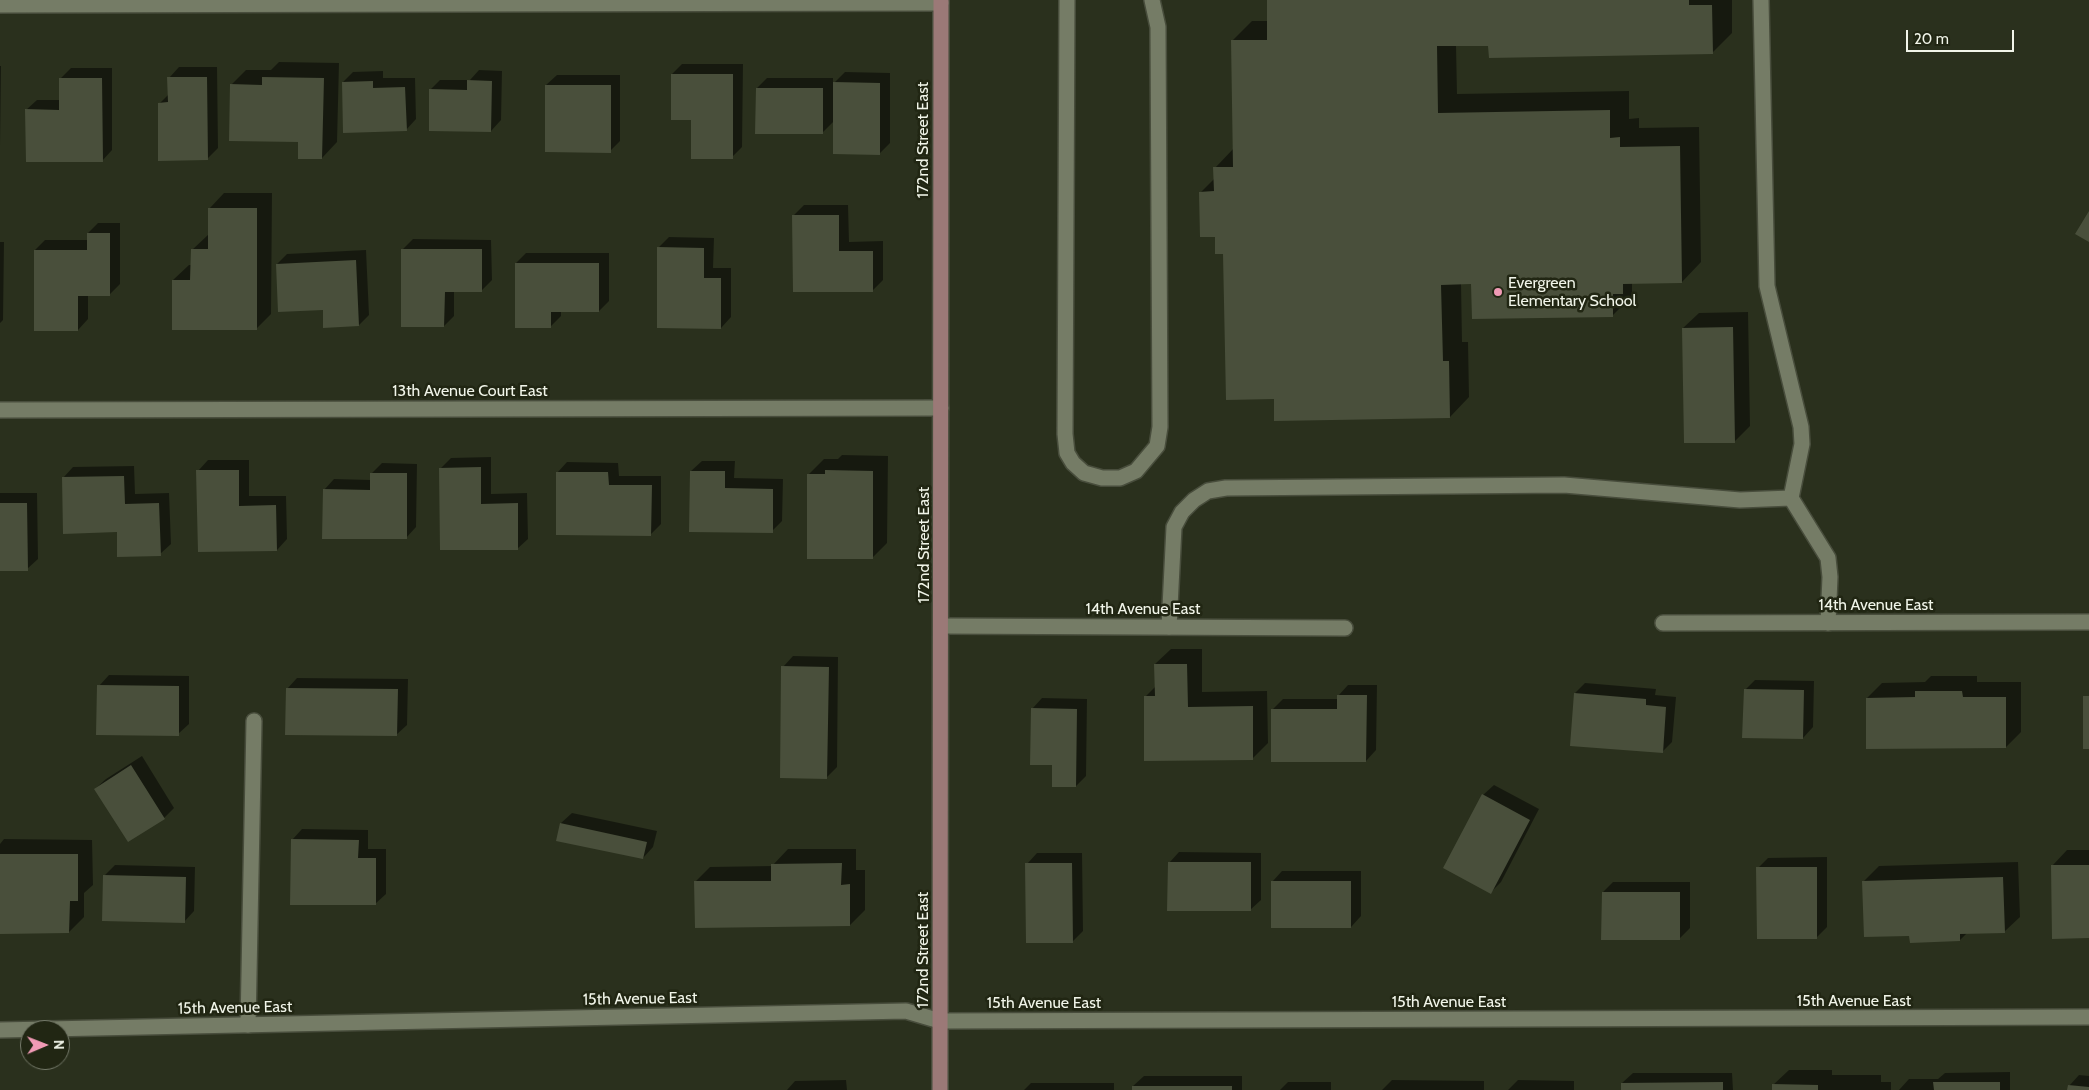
<!DOCTYPE html>
<style>
body{margin:0}
#map{position:relative;width:2089px;height:1090px;overflow:hidden;background:#2a301d;font-family:Cabin,sans-serif}
canvas{display:block}
.north{position:absolute;left:20px;top:1020px;width:50px;height:50px;box-sizing:border-box;background:#212613;border:1px solid #747969;border-radius:50%;rotate:89deg;font-size:14px;font-weight:700;line-height:20px;text-align:center;color:#f1f5e9}
.north::after{content:'';display:block;margin:auto;width:18px;height:22px;background:#f09ab5;clip-path:polygon(50% 0,100% 100%,50% 72%,0 100%)}
.scale{position:absolute;left:1906px;top:30px;width:108px;height:22px;box-sizing:border-box;border:2px solid #f1f5e9;border-top:0;padding-left:6px;font-size:15px;line-height:18px;white-space:nowrap;color:#f1f5e9;-webkit-text-stroke:4px #212613;paint-order:stroke}
</style>
<div id="map">
<canvas width="2089" height="1090"></canvas>
<div class="north">N</div>
<div class="scale">20 m</div>
</div>
<script>
const context = document.querySelector('canvas').getContext('2d');
context.lineJoin = 'round';
function paint(path, color) { context.fillStyle = color; context.fill(path, 'evenodd'); }
const toPath = rows => new Path2D(rows.map(r => 'M' + r).join(''));
function stroke(path, color, width, dash) { context.strokeStyle = color; context.lineWidth = width; context.lineCap = dash ? 'butt' : 'round'; context.setLineDash(dash || []); context.stroke(path); }
function write(font, color, halo, rows, align = 'center') {
  context.font = font + ' Cabin,sans-serif'; context.lineWidth = 5; context.setLineDash([]); context.textBaseline = 'middle'; context.strokeStyle = halo; context.fillStyle = color; for (const [text, x, y, turn = 0] of rows) {
    context.save(); context.translate(x, y); context.rotate((+turn || 0) * Math.PI / 180); context.textAlign = isNaN(turn) ? turn : align; if (halo) context.strokeText(text, 0, 0); context.fillText(text, 0, 0); context.restore();
  }
}
const shadow = toPath([
 [1268,0,1732,0,1732,33,1712,53,1456,45,1457,94,1629,91,1629,119,1639,118,1639,128,1699,127,1701,262,1682,282,1632,282,1632,296,1613,315,1472,283,1461,283,1462,342,1468,342,1469,397,1450,417,1275,398,1224,253,1201,192,1215,178,1215,168,1234,148,1232,41,1252,21,1268,21],
 [279,62,339,63,337,142,322,158,231,85,246,70,271,70],
 [682,64,743,64,742,147,732,157,693,119,672,74],
 [0,66,1,66,0,146],
 [179,67,217,67,218,148,207,159,160,103,169,94,169,78],
 [71,68,112,68,112,150,102,161,26,110,37,100,61,100,61,78],
 [479,70,502,71,501,120,491,131,430,90,440,80,470,80],
 [383,71,383,78,415,78,416,119,406,130,343,82,353,72],
 [845,72,890,73,890,143,879,154,834,121,822,133,757,88,767,78,833,78,833,84],
 [557,75,620,75,620,141,610,151,546,85],
 [224,193,272,193,271,314,256,329,173,280,189,265,192,265,192,250,209,234,209,209],
 [804,205,848,205,849,242,883,241,883,280,873,290,793,216],
 [98,223,120,223,120,284,110,294,88,294,88,319,78,330,35,250,45,240,88,240,88,233],
 [669,237,714,238,713,268,731,268,731,317,721,328,658,248],
 [413,239,491,240,492,280,481,291,454,291,454,316,444,326,403,249],
 [0,242,4,242,3,320,0,323],
 [366,250,369,315,359,325,324,309,277,264,287,254],
 [526,253,609,253,609,301,599,311,561,311,561,316,550,327,516,263],
 [1748,312,1750,426,1735,441,1683,328,1699,313],
 [842,455,888,456,887,543,872,558,809,474,824,459,838,459],
 [491,457,491,494,527,493,528,539,517,549,441,468,451,458],
 [208,460,249,460,249,496,286,496,287,539,277,550,198,471],
 [702,461,735,461,734,478,783,479,782,521,772,531,691,471],
 [567,462,618,463,619,476,661,476,661,524,651,534,557,473],
 [382,463,417,464,416,527,406,538,324,490,334,479,371,480,371,474],
 [134,466,135,494,169,493,171,544,160,554,118,531,63,478,73,467],
 [0,493,37,493,38,559,27,569,0,570],
 [1171,649,1202,649,1202,692,1267,691,1268,743,1252,759,1145,697,1156,686,1155,664],
 [793,656,838,657,837,767,826,778,783,667],
 [109,675,189,676,189,724,178,734,99,686],
 [1931,676,1977,676,1977,682,2021,682,2021,732,2006,747,1867,698,1882,683,1925,682],
 [297,678,408,679,407,725,396,735,287,689],
 [1755,680,1814,681,1813,727,1803,738,1745,690],
 [1585,683,1656,689,1655,695,1676,697,1672,742,1662,752,1575,693],
 [1348,685,1377,685,1376,750,1366,761,1272,710,1283,699,1338,699,1338,696],
 [1042,698,1087,699,1086,776,1076,786,1053,763,1032,709],
 [142,756,174,808,164,818,95,789,106,779],
 [1494,785,1539,809,1501,882,1491,892,1483,795],
 [572,813,657,831,653,847,643,858,558,840,561,823],
 [302,829,368,830,368,849,386,849,386,894,375,904,292,840],
 [4,839,92,840,93,885,84,893,84,917,69,932,0,932,0,844],
 [788,849,856,849,856,870,865,870,865,910,850,925,695,882,710,867,772,866],
 [2067,850,2089,850,2089,937,2052,866],
 [1179,852,1261,853,1261,900,1250,910,1169,863],
 [1037,853,1082,853,1083,931,1072,942,1027,864],
 [1827,857,1827,927,1816,938,1758,868,1768,858],
 [2018,862,2020,917,2004,932,1967,933,1960,940,1910,934,1864,881,1879,866],
 [115,865,195,867,194,911,184,922,104,876],
 [1282,871,1361,871,1361,916,1351,927,1272,882],
 [1613,882,1690,882,1690,928,1680,938,1603,892],
 [1789,1070,1832,1070,1832,1075,1881,1075,1881,1082,1891,1082,1891,1090,1773,1090,1773,1085],
 [2010,1072,2010,1090,1899,1090,1909,1079,1938,1079,1945,1073],
 [1633,1073,1732,1073,1733,1090,1622,1090,1622,1083],
 [2079,1075,2089,1076,2089,1090,2069,1090,2069,1086],
 [1144,1076,1242,1076,1242,1090,1133,1090,1133,1086],
 [846,1080,847,1090,787,1090,795,1081],
 [1392,1080,1484,1081,1484,1090,1382,1090],
 [1518,1080,1574,1081,1574,1090,1508,1090],
 [1288,1082,1331,1082,1331,1090,1280,1090],
 [1031,1083,1114,1083,1114,1090,1024,1090]
]);
const building = toPath([
 [1267,0,1689,0,1689,5,1712,5,1713,54,1489,58,1488,46,1437,46,1438,113,1610,110,1610,138,1620,137,1620,147,1680,146,1682,283,1623,284,1623,294,1613,294,1613,317,1472,319,1471,284,1441,285,1443,361,1449,361,1450,418,1274,421,1274,399,1226,400,1223,254,1215,254,1215,237,1200,237,1199,192,1214,191,1213,167,1233,167,1231,40,1267,40],
 [671,74,733,74,733,159,691,159,691,120,671,120],
 [167,77,207,77,208,160,158,161,158,103,168,102],
 [262,77,324,78,322,159,298,159,298,142,229,141,230,84,262,85],
 [59,78,102,78,103,162,26,162,25,109,59,110],
 [467,80,492,81,491,132,429,131,429,89,467,90],
 [373,81,373,88,405,87,407,131,343,133,342,82],
 [833,82,880,83,880,155,833,154],
 [545,85,611,85,611,153,545,152],
 [756,88,823,88,823,134,755,134],
 [208,208,257,208,257,330,172,330,172,280,190,280,191,249,208,249],
 [2089,211,2089,242,2075,234],
 [792,215,839,215,839,251,873,251,873,292,793,292],
 [87,233,110,233,110,296,78,296,78,331,34,331,34,250,87,250],
 [657,247,704,248,704,278,721,278,721,329,657,328],
 [401,249,482,249,482,292,445,292,444,327,401,327],
 [356,260,359,326,323,328,323,310,278,312,276,264],
 [515,263,599,263,599,312,551,312,551,328,515,328],
 [1733,327,1735,443,1684,443,1682,328],
 [481,467,481,504,518,503,518,550,440,550,439,468],
 [196,470,239,470,239,506,276,505,277,551,198,552],
 [825,470,873,471,873,559,807,559,807,474,825,474],
 [690,471,725,471,725,488,773,489,773,533,689,532],
 [556,472,608,472,609,485,652,485,651,536,556,535],
 [370,473,407,473,407,539,322,539,323,489,370,490],
 [124,476,125,504,159,503,161,556,117,557,117,532,63,534,62,477],
 [0,503,27,503,28,571,0,571],
 [1154,664,1187,664,1188,707,1253,706,1253,760,1144,761,1144,696,1155,696],
 [781,666,829,667,827,779,780,778],
 [97,685,179,686,179,736,96,735],
 [286,688,398,689,397,736,285,735],
 [1744,689,1804,690,1803,739,1742,738],
 [1915,691,1962,691,1963,697,2006,697,2006,748,1866,749,1866,698,1915,697],
 [1574,693,1646,699,1646,705,1666,707,1663,753,1570,746],
 [1337,695,1367,695,1366,762,1271,762,1271,709,1337,709],
 [2083,696,2089,696,2089,749,2083,749],
 [1031,708,1077,709,1076,787,1052,787,1052,765,1030,765],
 [131,765,165,819,128,842,94,789],
 [1482,794,1530,820,1491,894,1443,868],
 [560,823,647,842,643,859,556,841],
 [291,839,359,840,358,858,376,858,376,905,290,905],
 [0,854,78,854,78,901,70,901,69,933,0,934],
 [1168,862,1251,862,1251,911,1167,911],
 [842,863,841,885,850,884,850,926,695,928,694,881,771,881,771,864],
 [1025,863,1072,863,1073,943,1026,943],
 [2051,865,2089,865,2089,938,2052,939],
 [1756,867,1817,867,1817,939,1757,939],
 [103,875,186,877,185,923,102,921],
 [2003,877,2005,933,1960,934,1960,941,1910,943,1909,936,1864,937,1862,881],
 [1271,881,1351,881,1351,928,1271,928],
 [1602,892,1680,892,1680,940,1601,940],
 [1723,1082,1723,1090,1621,1090,1621,1083],
 [1933,1082,2000,1082,2000,1090,1934,1090],
 [1772,1084,1818,1085,1818,1090,1772,1090],
 [2068,1085,2089,1087,2089,1090,2067,1090],
 [1132,1086,1232,1086,1232,1090,1132,1090]
]);
const lane = toPath([
 [1067,0,1065,434,1067,453,1073,463,1084,473,1102,478,1120,478,1136,471,1157,446,1160,427,1158,27,1152,0],
 [1761,0,1767,286,1801,427,1802,444,1791,498],
 [1169,627,1174,527,1182,512,1194,500,1208,491,1226,488,1564,485,1740,500,1791,498,1828,558,1830,577,1828,623],
 [248,1025,254,721]
]);
const street = toPath([
 [0,5,941,3],
 [0,410,941,408],
 [1663,623,2089,622],
 [941,626,1345,628],
 [0,1030,906,1011,940,1021,2089,1017]
]);
const secondary = toPath([
 [940,1090,941,0]
]);
const markers = [
 [1498,292,5,"#f09ab5"]
];
const streetNames = [
 ["172nd Street East",923,140,-90],
 ["13th Avenue Court East",470,391],
 ["172nd Street East",924,545,-90],
 ["14th Avenue East",1876,605],
 ["14th Avenue East",1143,609],
 ["172nd Street East",923,950,-90],
 ["15th Avenue East",640,999,-1],
 ["15th Avenue East",1854,1001],
 ["15th Avenue East",1449,1002],
 ["15th Avenue East",1044,1003],
 ["15th Avenue East",235,1008,-1]
];
const poiNames = [
 ["Evergreen",1508,283],
 ["Elementary School",1508,301]
];
paint(shadow, '#0007');
paint(building, '#494f3b');
stroke(lane, '#484d3c', 18);
stroke(street, '#484d3c', 18);
stroke(secondary, '#484d3c', 18);
stroke(lane, '#757c66', 15);
stroke(street, '#757c66', 15);
stroke(secondary, '#9b7977', 15);
for (const [x, y, r, color] of markers) { const dot = new Path2D(); dot.arc(x, y, r, 0, 2 * Math.PI); context.fillStyle = color; context.fill(dot); stroke(dot, '#212613', 2); }
write('16px', '#f1f5e9', '#212613', streetNames);
write('16px', '#f1f5e9', '#212613', poiNames, 'left');
</script>
